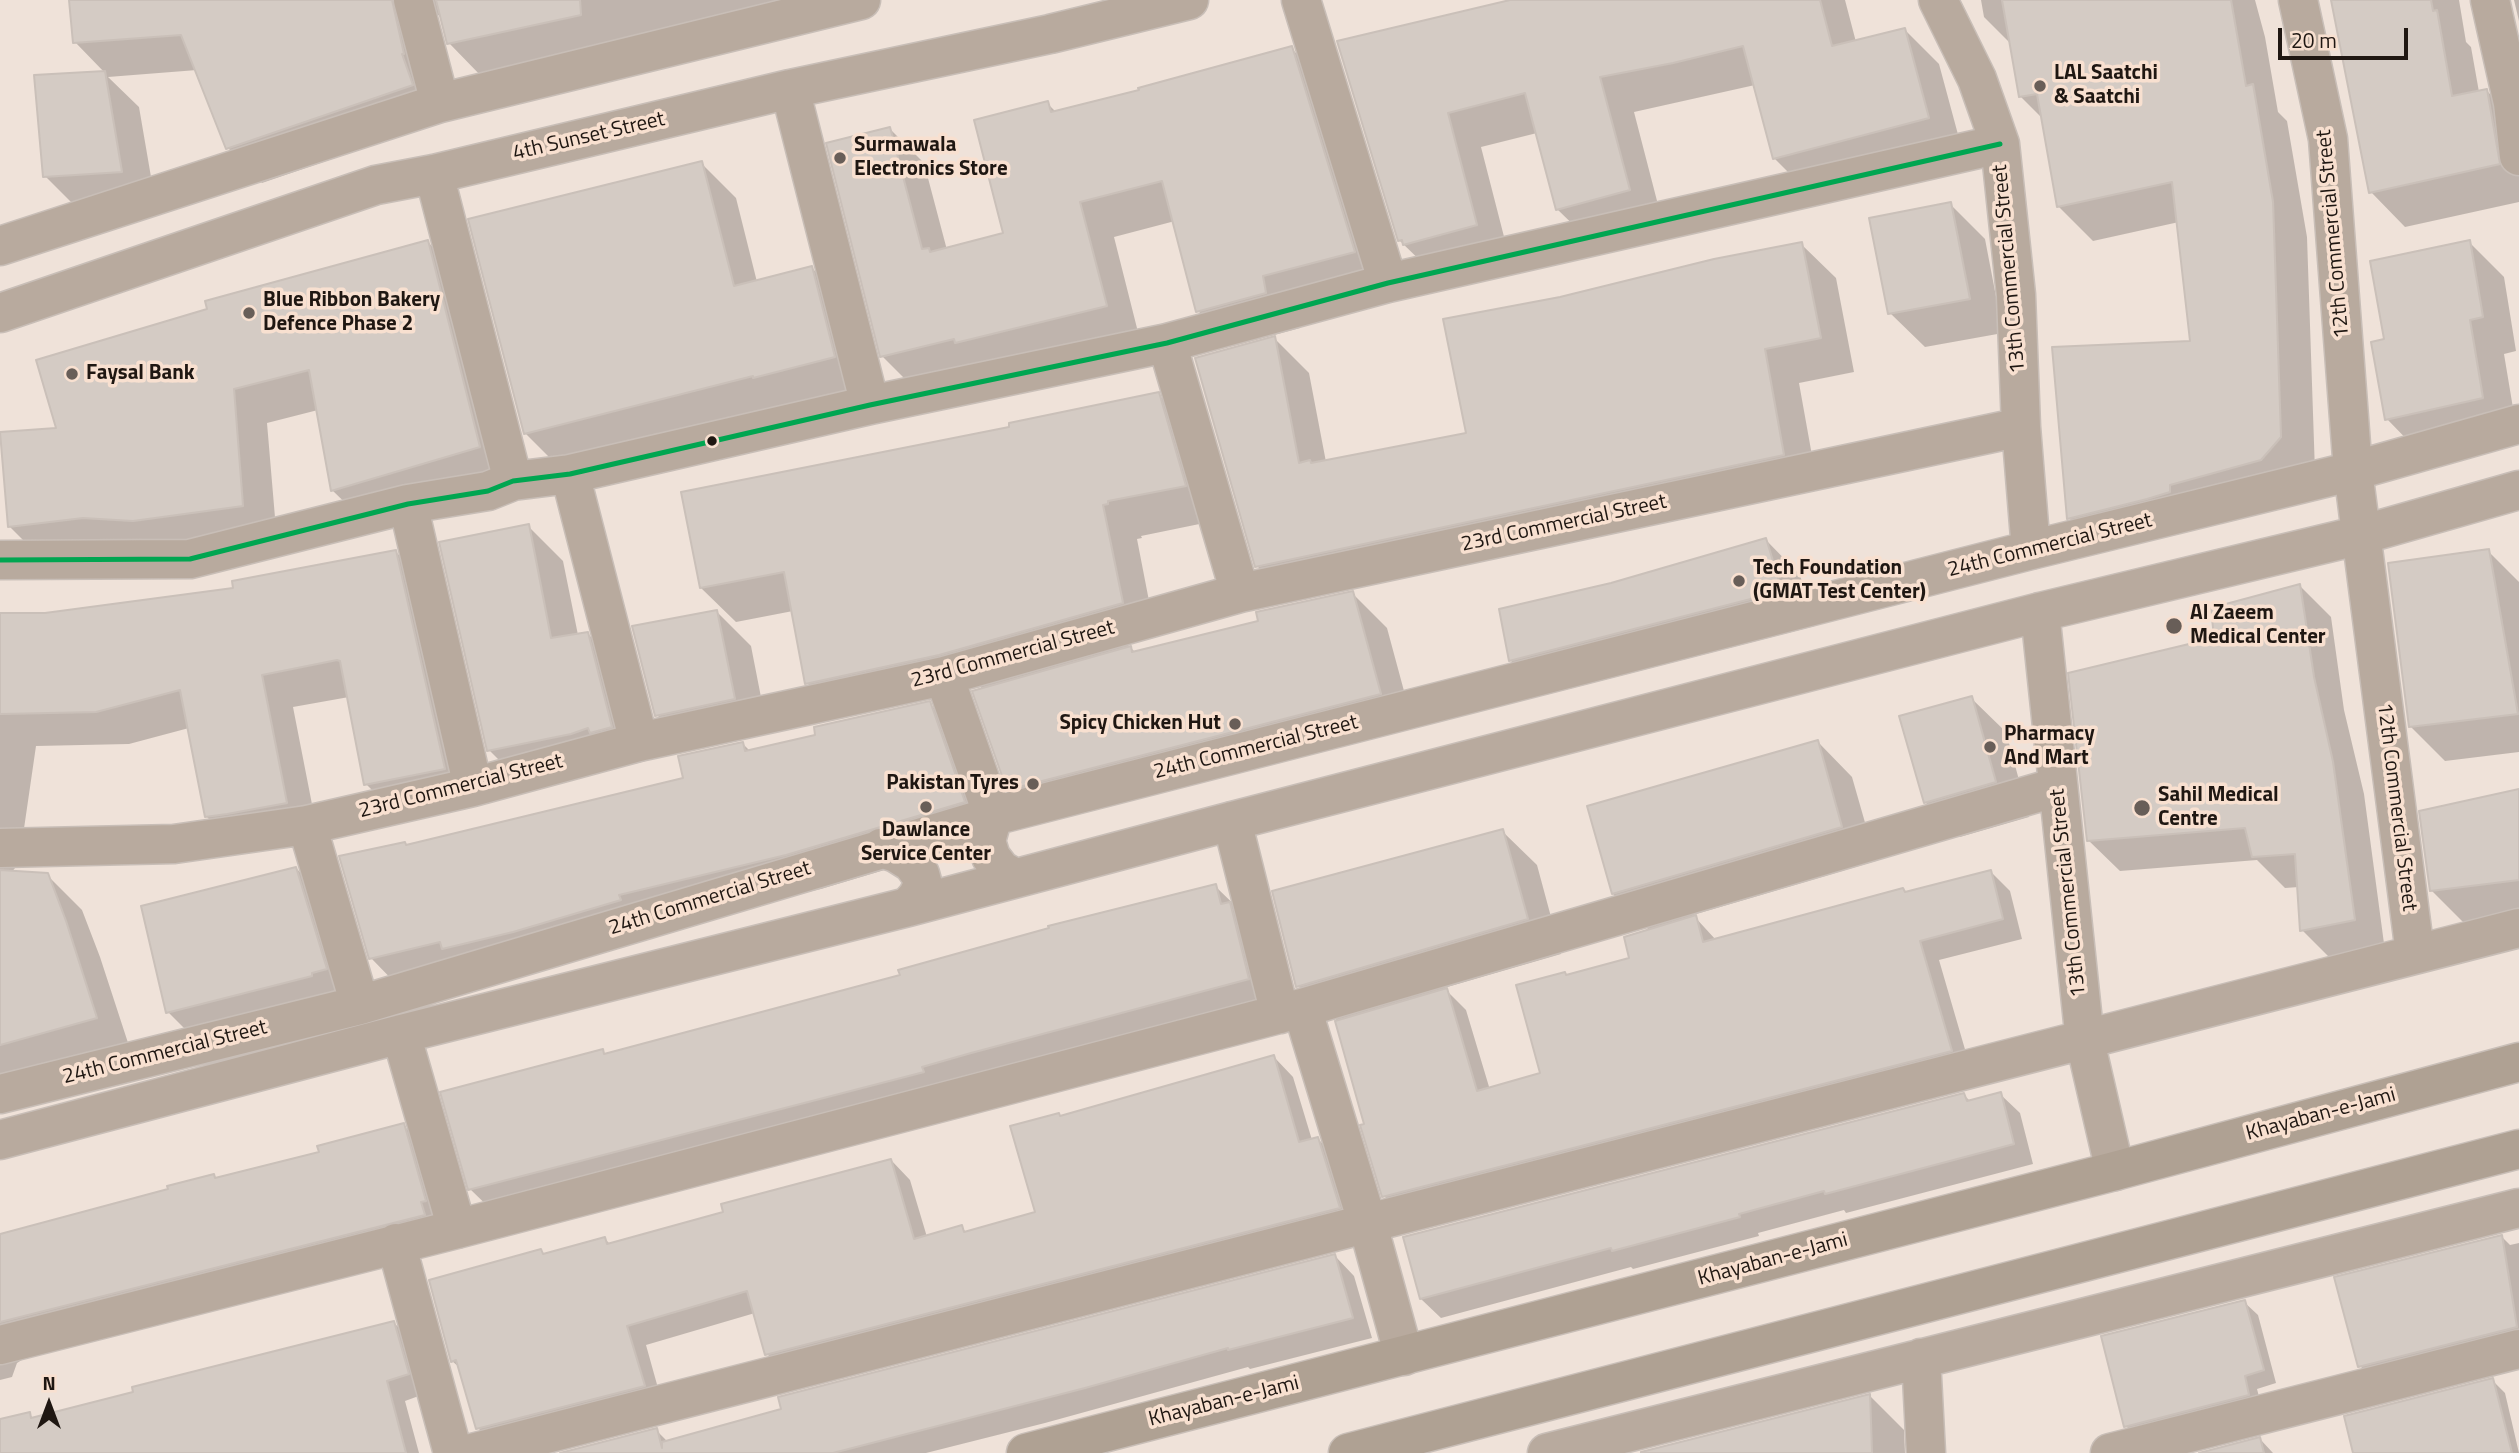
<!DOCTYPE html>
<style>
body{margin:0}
#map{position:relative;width:2519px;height:1453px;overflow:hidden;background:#efe2d9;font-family:"Titillium Web",sans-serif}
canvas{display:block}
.north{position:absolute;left:14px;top:1369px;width:70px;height:70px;-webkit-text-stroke:5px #f8e0d0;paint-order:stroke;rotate:0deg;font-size:19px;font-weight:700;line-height:28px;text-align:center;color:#1f1712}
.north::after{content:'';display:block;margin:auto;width:24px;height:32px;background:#1f1712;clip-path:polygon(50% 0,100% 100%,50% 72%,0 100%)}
.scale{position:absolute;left:2278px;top:28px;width:130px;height:32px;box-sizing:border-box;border:4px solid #1f1712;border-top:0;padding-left:9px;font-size:21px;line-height:24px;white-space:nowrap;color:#1f1712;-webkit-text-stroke:5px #f8e0d0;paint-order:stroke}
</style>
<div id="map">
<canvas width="2519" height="1453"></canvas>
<div class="north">N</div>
<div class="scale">20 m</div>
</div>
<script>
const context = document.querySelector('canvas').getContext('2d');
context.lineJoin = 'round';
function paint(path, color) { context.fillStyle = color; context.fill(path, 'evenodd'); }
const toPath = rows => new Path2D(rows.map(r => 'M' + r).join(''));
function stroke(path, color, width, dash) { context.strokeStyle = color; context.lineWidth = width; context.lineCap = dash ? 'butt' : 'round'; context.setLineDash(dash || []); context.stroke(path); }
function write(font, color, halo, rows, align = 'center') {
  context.font = font + ' "Titillium Web",sans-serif'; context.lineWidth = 7; context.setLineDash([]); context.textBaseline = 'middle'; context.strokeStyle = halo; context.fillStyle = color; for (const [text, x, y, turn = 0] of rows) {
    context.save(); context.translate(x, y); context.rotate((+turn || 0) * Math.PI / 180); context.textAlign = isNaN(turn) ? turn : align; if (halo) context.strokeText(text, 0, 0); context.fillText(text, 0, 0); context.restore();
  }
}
const shadow = toPath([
 [71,0,788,0,483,78,449,43,441,14,431,19,446,120,262,183,228,148,197,70,108,77,139,107,156,206,80,211,45,176,105,73,75,42],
 [1512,0,1845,0,1856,42,1905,30,1939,64,1963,153,1809,193,1774,158,1755,85,1634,112,1663,224,1592,243,1557,209,1537,133,1481,147,1510,260,1434,274,1399,240,1339,42],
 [1981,0,2255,0,2265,37,2278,112,2287,121,2307,237,2315,472,2204,526,2103,552,2069,518,2192,342,2179,222,2093,241,2059,207,2043,119,2021,97,2011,44,1984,17],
 [2331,0,2459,0,2466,42,2471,47,2479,92,2487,91,2519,123,2519,202,2405,227,2371,192,2338,26,2335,22],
 [2514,0,2519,0,2519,21],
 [1291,48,1326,83,1389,286,1297,310,1300,328,1233,346,1198,311,1175,221,1114,237,1140,340,917,391,882,356,890,129,924,163,947,250,1005,234,1047,103,1057,113],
 [701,163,736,198,757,282,812,268,846,303,869,391,560,468,525,433],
 [1950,204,1985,239,2003,333,1925,347,1890,313],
 [428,242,462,277,514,481,367,524,332,490,318,410,267,423,277,541,44,561,10,527,58,430],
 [2469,242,2504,277,2516,351,2504,354,2517,432,2421,454,2387,419,2386,341],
 [1801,244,1836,278,1854,372,1799,383,1818,489,1291,601,1257,566,1274,338,1309,373,1326,462,1468,434,1561,299],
 [1158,394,1193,429,1219,520,1141,536,1142,538,1137,539,1156,637,1128,645,1136,653,1260,622,1352,593,1387,628,1414,728,1043,823,1009,789,981,687,842,717,807,683,793,611,736,622,701,588,1011,428],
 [528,526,563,561,578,635,587,633,622,668,646,761,626,766,622,763,523,784,489,750],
 [1766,540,1800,575,1815,626,1545,695,1510,660,1611,585],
 [395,551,428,584,476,801,398,816,366,784,349,697,293,707,318,835,239,849,207,817,189,728,129,744,36,746,19,863,11,873,47,875,82,910,100,957,131,1052,0,1088,0,614,45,615,235,590],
 [2488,551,2519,582,2519,752,2445,761,2410,726],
 [2300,586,2331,617,2344,710,2364,794,2385,951,2333,961,2302,930,2299,887,2285,888,2257,860,2120,871,2088,840,2215,639],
 [717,612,751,646,768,733,691,750,657,715],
 [1971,698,2006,732,2029,817,1960,837,1925,802],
 [929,703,964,738,998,836,821,889,653,929,405,993,371,958,408,847,685,780,743,744,751,752,817,736],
 [1818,742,1852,777,1876,861,1693,915,1716,940,1903,889,1907,893,1990,871,2010,891,2022,939,1939,960,1971,1070,1404,1216,1384,1196,1336,1019,1332,1020,1298,986,1502,831,1537,865,1561,954,1444,988,1466,1010,1490,1090,1542,1074,1567,977,1632,959,1650,931,1613,894,1589,807],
 [2519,794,2519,918,2466,925,2431,890],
 [296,868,330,903,360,1004,202,1046,168,1012],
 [1215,886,1250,920,1282,1013,505,1223,470,1189,603,1051,606,1055,902,976],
 [1274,1057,1293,1077,1312,1140,1318,1139,1337,1158,1358,1227,787,1374,767,1354,755,1313,646,1345,663,1406,497,1448,478,1428,460,1368,452,1361,541,1251,545,1255,605,1239,611,1245,726,1213,891,1160,910,1180,927,1237,961,1227,967,1233,1037,1214,1059,1114,1061,1117],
 [2000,1094,2020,1113,2033,1164,1846,1213,1844,1210,1758,1233,1759,1236,1633,1269,1631,1267,1441,1318,1421,1299,1964,1095,1971,1102],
 [403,1125,436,1158,458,1234,28,1356,17,1363,12,1377,0,1380,0,1236,214,1176,216,1179,321,1153],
 [2502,1237,2510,1245,2519,1243,2519,1354,2383,1389,2360,1366],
 [1335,1256,1354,1276,1372,1338,1250,1369,1248,1367,1045,1423,926,1453,567,1453,656,1430,668,1442],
 [2244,1302,2258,1315,2276,1383,2257,1389,2262,1408,2139,1439,2126,1426],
 [394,1323,414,1342,427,1393,405,1401,419,1453,0,1453,0,1421,29,1414,34,1419],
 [2492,1380,2505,1393,2519,1453,2355,1453],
 [1870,1396,1904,1430,1905,1453,1644,1453],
 [2260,1439,2273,1453,2205,1453]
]);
const building = toPath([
 [69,0,392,0,404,54,402,54,413,85,226,149,181,35,73,43,69,0],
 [436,0,580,0,581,15,447,44,436,0],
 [1510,0,1820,0,1832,46,1905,28,1929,118,1773,159,1743,46,1673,63,1600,77,1630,190,1556,210,1525,93,1448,113,1477,225,1403,245,1402,240,1398,241,1337,41,1510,0],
 [2002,0,2231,0,2246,86,2253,84,2273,202,2281,437,2261,460,2170,485,2170,492,2147,499,2067,519,2052,347,2190,341,2172,182,2057,207,2037,94,2019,97,2002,0],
 [2331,0,2431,0,2433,11,2437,10,2452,96,2487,89,2500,164,2369,193,2331,0],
 [1292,46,1355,252,1263,276,1266,293,1196,312,1162,181,1080,202,1107,306,955,343,954,339,880,357,826,143,890,127,922,249,929,248,930,252,1003,233,974,120,1048,101,1051,112,1139,90,1138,88,1292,46],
 [105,71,122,172,43,177,34,75,105,71],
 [702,161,734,286,812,266,835,357,753,378,753,376,524,434,468,219,702,161],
 [1951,202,1970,299,1888,314,1869,218,1951,202],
 [428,240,480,447,331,491,309,370,234,389,243,506,133,521,83,518,8,527,0,432,56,428,36,360,207,309,205,301,428,240],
 [2470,240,2483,317,2470,320,2483,398,2385,420,2371,342,2384,339,2370,261,2470,240],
 [1802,242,1821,338,1765,349,1784,455,1255,567,1195,358,1275,336,1299,463,1310,460,1311,463,1466,433,1443,319,1560,297,1714,259,1802,242],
 [1159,392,1186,486,1108,501,1108,504,1103,505,1123,603,939,655,805,684,784,572,700,588,681,492,1009,427,1009,423,1159,392],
 [529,524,551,638,588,632,612,727,590,733,588,728,571,734,487,751,439,542,529,524],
 [1766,538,1782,591,1509,661,1499,609,1611,583,1766,538],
 [2489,549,2518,714,2409,727,2388,563,2489,549],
 [396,550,445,769,364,785,340,661,337,660,262,675,287,803,227,814,205,817,180,690,96,712,0,714,0,613,45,613,233,588,232,581,396,550],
 [2300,584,2314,677,2333,762,2355,920,2300,931,2295,854,2252,857,2245,828,2087,841,2068,673,2214,638,2211,608,2300,584],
 [1353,591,1381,694,1007,790,972,691,1131,646,1132,652,1258,621,1256,612,1353,591],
 [717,610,735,699,655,716,632,626,717,610],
 [1972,696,1996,782,1924,803,1899,716,1972,696],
 [930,701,965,802,786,855,619,895,621,900,513,932,442,949,440,942,369,959,339,856,405,842,406,845,683,778,678,756,743,742,745,751,815,735,814,727,930,701],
 [1818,740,1842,827,1612,894,1587,806,1818,740],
 [2519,789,2519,880,2430,891,2419,811,2519,789],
 [1503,829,1528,919,1296,987,1272,891,1503,829],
 [296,867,327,969,312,973,312,976,166,1013,141,906,296,867],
 [0,870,48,873,66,921,97,1018,0,1045,0,870],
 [1991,870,2003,919,1920,941,1952,1051,1382,1197,1360,1125,1364,1124,1335,1021,1447,988,1477,1091,1540,1073,1516,985,1565,972,1566,975,1629,958,1624,937,1696,915,1703,942,1903,888,1905,892,1991,870],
 [1216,884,1221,904,1230,902,1249,979,971,1053,922,1067,924,1072,468,1190,440,1092,603,1049,604,1054,900,975,898,970,1049,928,1048,926,1216,884],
 [1274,1055,1299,1142,1318,1137,1340,1208,765,1355,747,1291,627,1326,645,1386,476,1429,456,1360,451,1362,429,1280,541,1249,543,1254,605,1237,607,1244,723,1212,721,1204,891,1159,914,1239,962,1225,964,1232,1035,1212,1010,1126,1059,1113,1060,1116,1274,1055],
 [2001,1092,2014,1144,1825,1194,1824,1191,1739,1214,1740,1217,1612,1251,1611,1248,1420,1299,1403,1237,1964,1093,1967,1101,2001,1092],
 [404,1123,426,1201,421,1202,425,1215,0,1322,0,1234,168,1189,167,1186,214,1174,215,1178,319,1152,317,1146,404,1123],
 [2502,1235,2517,1327,2358,1367,2334,1277,2502,1235],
 [1335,1254,1353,1318,1228,1350,1228,1348,1085,1388,833,1453,560,1453,657,1428,662,1448,662,1442,781,1409,778,1397,1335,1254],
 [2245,1300,2264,1370,2245,1376,2249,1395,2124,1427,2101,1336,2245,1300],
 [394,1321,409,1374,387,1381,406,1453,0,1453,0,1419,30,1412,31,1418,133,1392,132,1387,394,1321],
 [2493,1378,2512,1453,2353,1453,2344,1416,2493,1378],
 [1870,1394,1872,1453,1641,1453,1641,1452,1870,1394],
 [2260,1437,2264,1453,2199,1453,2260,1437]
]);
const minor = toPath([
 [413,0,440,103],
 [1301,0,1388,283],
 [1938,0,1977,79,2000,144,2016,295,2021,427,2031,550],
 [2298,0,2328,139,2353,471,2415,953],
 [2490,0,2513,103,2519,156],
 [790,89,870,405],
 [434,174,513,481],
 [0,246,440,103,861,0],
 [0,313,376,185,434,174,790,89,1050,34,1189,0],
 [1167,343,1240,593],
 [570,474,639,742],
 [408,504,473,787],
 [0,560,190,559,408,504,488,491,513,481,570,474,870,405,1167,343,1388,283,2000,144],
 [2040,612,2085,1041,2115,1171],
 [944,676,993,816,986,841,991,857,1001,870,1015,878],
 [1232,821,1280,1014],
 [307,825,360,1005],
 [0,848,174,844,307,825,473,787,639,742,944,676,1240,593,2021,427],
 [881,848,896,853,912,863,920,874,923,885,917,897,908,907],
 [1302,1008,1368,1225,1404,1356],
 [401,1034,457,1229],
 [0,1094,360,1005,993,816,2031,550,2353,471,2519,424],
 [0,1140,401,1034,908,907,1232,821,2040,612,2361,535,2519,490],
 [396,1243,453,1453],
 [0,1345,457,1229,1302,1008,2057,787],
 [1921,1358,1926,1453],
 [472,1453,2519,928],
 [1547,1453,2519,1208],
 [2110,1453,2519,1349]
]);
const major = toPath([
 [1026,1453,2115,1171,2519,1062],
 [1348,1453,2519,1149]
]);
const bus1 = toPath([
 [0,560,190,559,408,504,488,491,513,481,570,474,870,405,1167,343,1388,283,2000,144]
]);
const markers = [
 [2040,86,7,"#685e58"],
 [840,158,7,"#685e58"],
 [249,313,7,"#685e58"],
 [72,374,7,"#685e58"],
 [712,441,6,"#1f1712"],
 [1739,581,7,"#685e58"],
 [2174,626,9,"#685e58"],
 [1235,724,7,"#685e58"],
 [1990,747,7,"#685e58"],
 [1033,784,7,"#685e58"],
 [926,807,7,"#685e58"],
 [2142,808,9,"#685e58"]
];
const poiNames = [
 ["LAL Saatchi",2054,74],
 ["& Saatchi",2054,98],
 ["Surmawala",854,146],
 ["Electronics Store",854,170],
 ["Blue Ribbon Bakery",263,301],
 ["Defence Phase 2",263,325],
 ["Faysal Bank",86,374],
 ["Tech Foundation",1753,569],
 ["(GMAT Test Center)",1753,593],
 ["Al Zaeem",2190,614],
 ["Medical Center",2190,638],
 ["Spicy Chicken Hut",1221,724,"right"],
 ["Pharmacy",2004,735],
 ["And Mart",2004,759],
 ["Pakistan Tyres",1019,784,"right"],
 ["Sahil Medical",2158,796],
 ["Centre",2158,820],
 ["Dawlance",926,831,"center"],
 ["Service Center",926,855,"center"]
];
const streetNames = [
 ["4th Sunset Street",589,137,-13],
 ["12th Commercial Street",2334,234,-95],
 ["13th Commercial Street",2010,269,-95],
 ["23rd Commercial Street",1564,524,-12],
 ["24th Commercial Street",2050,546,-14],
 ["23rd Commercial Street",1013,655,-15],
 ["24th Commercial Street",1256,748,-14],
 ["23rd Commercial Street",461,787,-14],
 ["12th Commercial Street",2396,807,83],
 ["13th Commercial Street",2069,893,-96],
 ["24th Commercial Street",710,899,-17],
 ["24th Commercial Street",165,1053,-14],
 ["Khayaban-e-Jami",2321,1115,-15],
 ["Khayaban-e-Jami",1773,1260,-15],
 ["Khayaban-e-Jami",1224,1402,-14]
];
paint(shadow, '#0003');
paint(building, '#d4cbc4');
stroke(building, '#cac0b9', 2);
stroke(minor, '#c8beb7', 41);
stroke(major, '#c8beb7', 41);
stroke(minor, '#b8aa9e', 38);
stroke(major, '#afa193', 38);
stroke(bus1, '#00a651', 5);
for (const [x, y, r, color] of markers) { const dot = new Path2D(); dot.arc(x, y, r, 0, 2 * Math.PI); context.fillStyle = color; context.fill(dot); stroke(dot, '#f8e0d0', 2.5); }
write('bold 21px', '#1f1712', '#f8e0d0', poiNames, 'left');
write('21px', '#1f1712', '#f8e0d0', streetNames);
</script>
